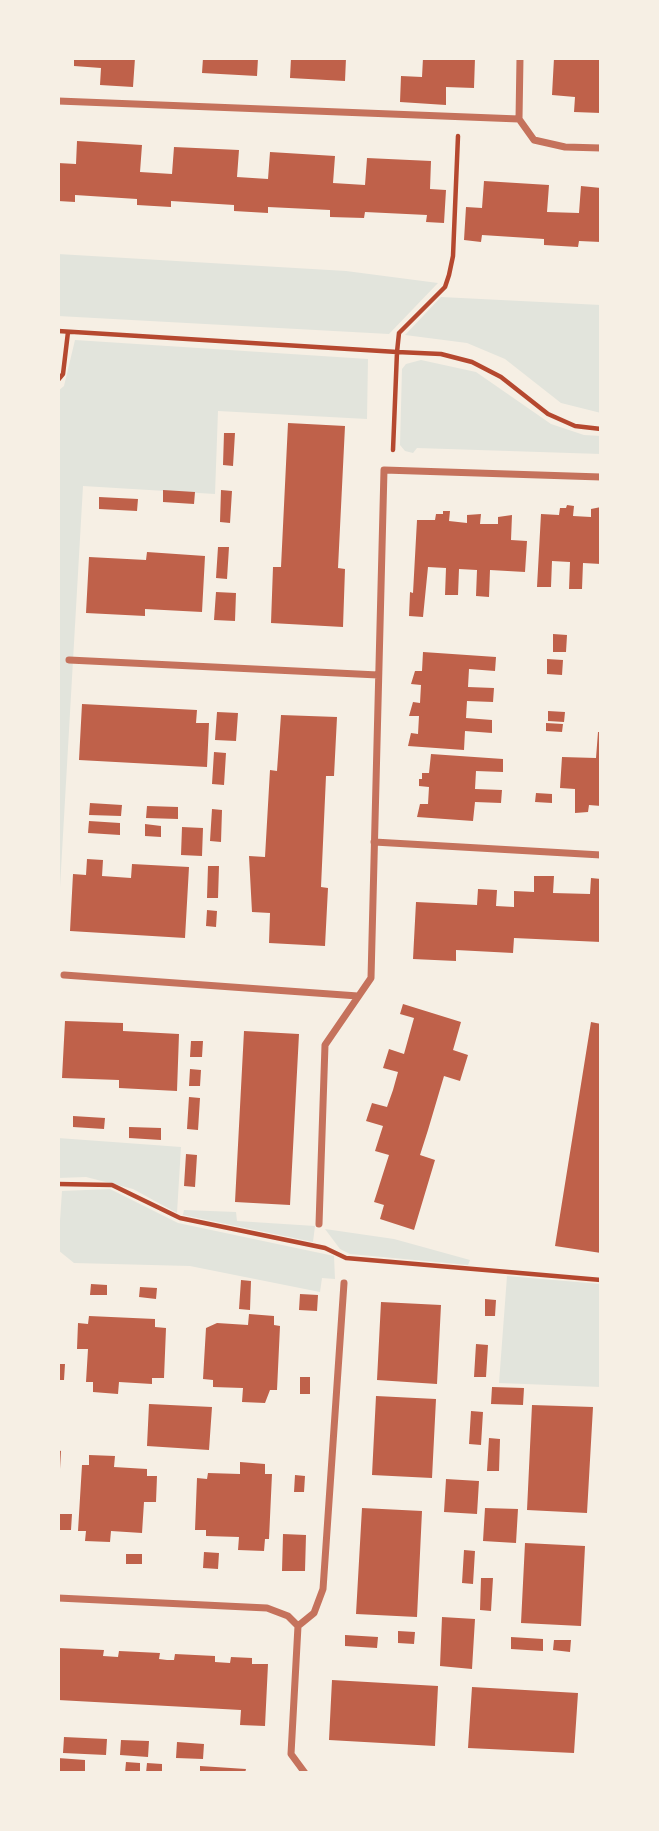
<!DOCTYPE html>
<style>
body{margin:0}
#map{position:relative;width:659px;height:1831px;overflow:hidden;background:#f6efe4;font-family:Poppins,sans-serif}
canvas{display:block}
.frame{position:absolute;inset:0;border:60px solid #f6efe4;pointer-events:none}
</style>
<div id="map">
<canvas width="659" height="1831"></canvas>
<div class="frame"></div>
</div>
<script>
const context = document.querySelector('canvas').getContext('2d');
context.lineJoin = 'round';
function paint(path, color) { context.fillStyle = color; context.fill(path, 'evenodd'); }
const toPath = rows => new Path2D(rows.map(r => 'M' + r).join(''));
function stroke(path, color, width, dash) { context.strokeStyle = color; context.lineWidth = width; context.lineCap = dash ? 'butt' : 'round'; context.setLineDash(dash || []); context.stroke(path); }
const green = toPath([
 [58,254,346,271,438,283,389,334,58,316],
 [441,297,601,305,601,413,561,403,505,359,467,343,405,335],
 [75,340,368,359,367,419,218,411,215,494,83,486,58,922,58,391,64,386],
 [421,360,476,372,551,424,584,435,601,436,601,454,417,448,413,453,405,451,400,445,402,369,406,364],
 [58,1138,181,1147,177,1213,133,1189,86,1177,58,1178],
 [110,1189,178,1223,334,1256,335,1279,322,1278,320,1292,190,1266,74,1263,58,1250,62,1191],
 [184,1210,236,1212,237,1221,315,1226,313,1242,183,1215],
 [325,1229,394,1239,470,1260,468,1265,350,1254,340,1249],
 [507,1276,601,1284,601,1387,499,1383]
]);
const building = toPath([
 [74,58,135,58,133,87,100,85,101,68,74,66],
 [203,58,258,58,257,76,202,73],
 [291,58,346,58,345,81,290,78],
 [423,58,475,58,474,88,446,87,446,105,400,102,401,76,422,77],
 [554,58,601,58,601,113,574,112,575,97,552,95],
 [77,141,142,145,140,172,172,174,174,147,239,150,237,177,268,179,270,152,335,156,333,183,365,185,367,158,431,161,430,189,446,190,444,223,426,222,427,215,365,212,364,218,330,217,330,210,268,207,268,213,234,211,234,205,171,201,171,207,137,205,137,199,75,195,75,202,58,201,58,163,76,164],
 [484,181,549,185,547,212,579,213,581,186,601,188,601,242,579,241,578,247,544,245,544,239,482,235,481,242,464,240,466,207,482,208],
 [288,423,345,426,338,568,345,569,343,627,271,623,273,567,281,567],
 [224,433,235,433,233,466,223,465],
 [163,490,195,492,194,504,163,502],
 [221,490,232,491,230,523,220,522],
 [99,497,138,499,137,511,99,509],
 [567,505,574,506,573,516,591,517,591,509,601,507,601,564,583,563,582,589,569,589,570,562,552,561,551,587,537,587,541,514,559,515,560,508,566,508],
 [443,511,450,511,449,521,467,523,467,515,481,514,480,524,498,524,498,517,512,515,511,540,527,541,525,572,490,570,489,597,476,596,477,570,459,569,458,595,445,595,446,568,428,567,423,617,409,616,410,592,413,593,417,520,435,520,436,514,443,514],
 [218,547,229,547,227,579,216,578],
 [147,552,205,556,202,612,145,609,145,616,86,613,89,557,146,560],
 [216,592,236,593,235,621,214,620],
 [553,634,567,635,566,652,553,652],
 [423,652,496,657,495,671,469,669,468,687,494,688,493,702,467,701,466,718,492,720,492,733,465,731,464,750,408,746,411,733,418,734,419,716,409,716,413,702,420,703,421,685,411,684,415,671,422,671],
 [547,659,563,660,562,675,547,674],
 [82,704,197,710,196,723,209,723,207,767,79,760],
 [548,711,565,712,564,722,548,721],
 [217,712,238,713,236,741,215,740],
 [281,715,337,717,334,776,326,776,321,887,328,888,325,946,269,943,270,913,252,912,249,856,265,857,270,770,277,771],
 [546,723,563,724,562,732,546,731],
 [598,732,601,732,601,806,589,805,588,812,575,813,575,789,560,788,562,757,596,758],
 [214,752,226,753,224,785,212,784],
 [431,754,503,759,503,772,476,771,475,789,502,790,501,803,475,802,473,821,417,817,420,804,428,804,429,787,419,786,419,779,422,779,422,773,429,773],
 [536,793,552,794,552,803,535,802],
 [90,803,122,805,121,816,89,815],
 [147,806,178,807,178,819,146,818],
 [212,809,222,810,221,842,210,841],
 [89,821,120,823,120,835,88,833],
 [145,824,161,826,161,837,145,836],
 [182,827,203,828,202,856,181,855],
 [87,859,103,860,102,876,131,878,132,864,189,867,185,938,70,931,73,874,86,875],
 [208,866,219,866,218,898,207,898],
 [534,876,554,876,553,893,590,894,591,878,601,879,601,942,514,938,513,953,456,950,456,961,413,959,416,902,477,905,478,889,497,890,496,906,514,907,514,891,534,892],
 [207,910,217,911,216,927,206,926],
 [403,1004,461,1022,453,1050,468,1055,460,1081,444,1076,428,1130,420,1155,435,1160,414,1230,380,1219,384,1205,374,1202,389,1155,375,1151,383,1126,366,1121,372,1103,387,1107,393,1090,398,1072,383,1068,389,1049,404,1054,414,1018,400,1014],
 [65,1021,123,1023,123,1031,179,1034,177,1091,119,1088,119,1080,62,1078],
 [591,1022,601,1024,601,1253,555,1246],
 [244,1031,299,1034,290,1205,235,1202],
 [191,1041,203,1041,202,1057,190,1057],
 [190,1069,201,1070,200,1086,189,1086],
 [189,1097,200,1098,198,1130,187,1129],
 [73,1116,105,1118,104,1129,73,1127],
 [129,1127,161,1128,161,1140,129,1138],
 [186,1154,197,1155,195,1187,184,1186],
 [241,1280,251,1281,250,1310,239,1309],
 [91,1284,107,1285,107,1295,90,1295],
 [140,1287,157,1288,156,1299,139,1297],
 [300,1294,318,1295,317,1311,299,1310],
 [485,1299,496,1300,495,1316,485,1316],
 [381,1302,441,1305,437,1384,377,1380],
 [249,1314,274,1316,274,1325,280,1326,277,1390,270,1390,265,1403,242,1402,243,1388,213,1387,213,1380,203,1379,206,1328,217,1323,248,1325],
 [89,1316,155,1319,155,1327,166,1328,164,1378,152,1378,152,1384,119,1382,118,1394,93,1392,93,1382,86,1382,88,1349,77,1349,78,1323,88,1324],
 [476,1344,488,1345,486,1377,474,1377],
 [58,1364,65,1364,64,1380,58,1380],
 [300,1377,310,1377,310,1394,300,1394],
 [492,1387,524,1388,523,1405,491,1404],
 [376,1396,436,1399,432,1478,372,1475],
 [149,1404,212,1407,209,1450,147,1446],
 [532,1405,593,1407,587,1513,527,1510],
 [471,1411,483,1412,481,1445,469,1444],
 [489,1438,500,1439,499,1471,487,1471],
 [58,1450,61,1451,60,1469,58,1469],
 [89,1455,115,1456,114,1467,147,1469,147,1476,157,1476,156,1502,144,1502,142,1533,111,1531,110,1542,85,1541,86,1531,78,1531,82,1465,89,1465],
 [240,1462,265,1464,265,1474,272,1474,269,1539,265,1539,264,1551,238,1550,239,1537,206,1536,206,1530,195,1530,197,1478,207,1479,208,1473,240,1474],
 [295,1475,305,1476,304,1492,294,1492],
 [446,1479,479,1481,477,1514,444,1512],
 [362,1508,422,1511,417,1617,356,1614],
 [485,1508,518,1509,516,1543,483,1541],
 [58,1514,72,1514,71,1530,58,1530],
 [283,1534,306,1535,305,1571,282,1571],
 [525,1543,585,1546,581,1626,521,1623],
 [464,1550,475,1551,473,1584,462,1583],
 [204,1552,219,1553,218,1569,203,1568],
 [126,1554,142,1554,142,1564,126,1564],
 [481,1578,493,1578,491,1611,480,1610],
 [442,1617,475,1619,472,1669,440,1666],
 [398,1631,415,1632,414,1644,398,1643],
 [345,1635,378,1637,377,1648,345,1646],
 [511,1637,543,1639,543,1651,511,1649],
 [554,1640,571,1640,570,1652,553,1650],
 [58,1648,104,1650,103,1656,118,1657,119,1651,160,1653,159,1659,167,1660,174,1660,175,1654,215,1656,215,1662,230,1663,231,1657,252,1658,252,1664,268,1664,265,1726,240,1725,241,1710,58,1700],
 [332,1680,438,1686,435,1746,329,1740],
 [472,1687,578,1693,574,1753,468,1748],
 [64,1737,107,1739,106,1755,63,1753],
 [121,1740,149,1741,148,1757,120,1755],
 [177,1742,204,1744,203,1759,176,1758],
 [58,1758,85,1760,85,1773,58,1773],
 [126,1762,140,1763,140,1773,125,1773],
 [147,1763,162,1764,162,1773,146,1773],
 [200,1766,246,1769,245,1773,200,1773]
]);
const path = toPath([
 [458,136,453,256,449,275,445,287,399,333,397,352,441,354,472,362,501,377,548,414,575,426,601,429],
 [58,331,397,352,393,450],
 [58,380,63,374,68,332],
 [58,1184,112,1185,180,1218,325,1248,346,1258,601,1280]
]);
const minor = toPath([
 [520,58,519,119,534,140,565,147,601,148],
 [58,101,519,119],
 [69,660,378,675],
 [374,842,601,855],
 [64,975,358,996],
 [319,1224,325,1045,371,978,384,470,601,477],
 [58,1598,267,1608,288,1616,298,1626,291,1754,305,1773],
 [298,1626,314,1613,323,1589,344,1283]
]);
paint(green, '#e2e4dc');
paint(building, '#bf614a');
stroke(path, '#b5482f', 4.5);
stroke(minor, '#c5725c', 7);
</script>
